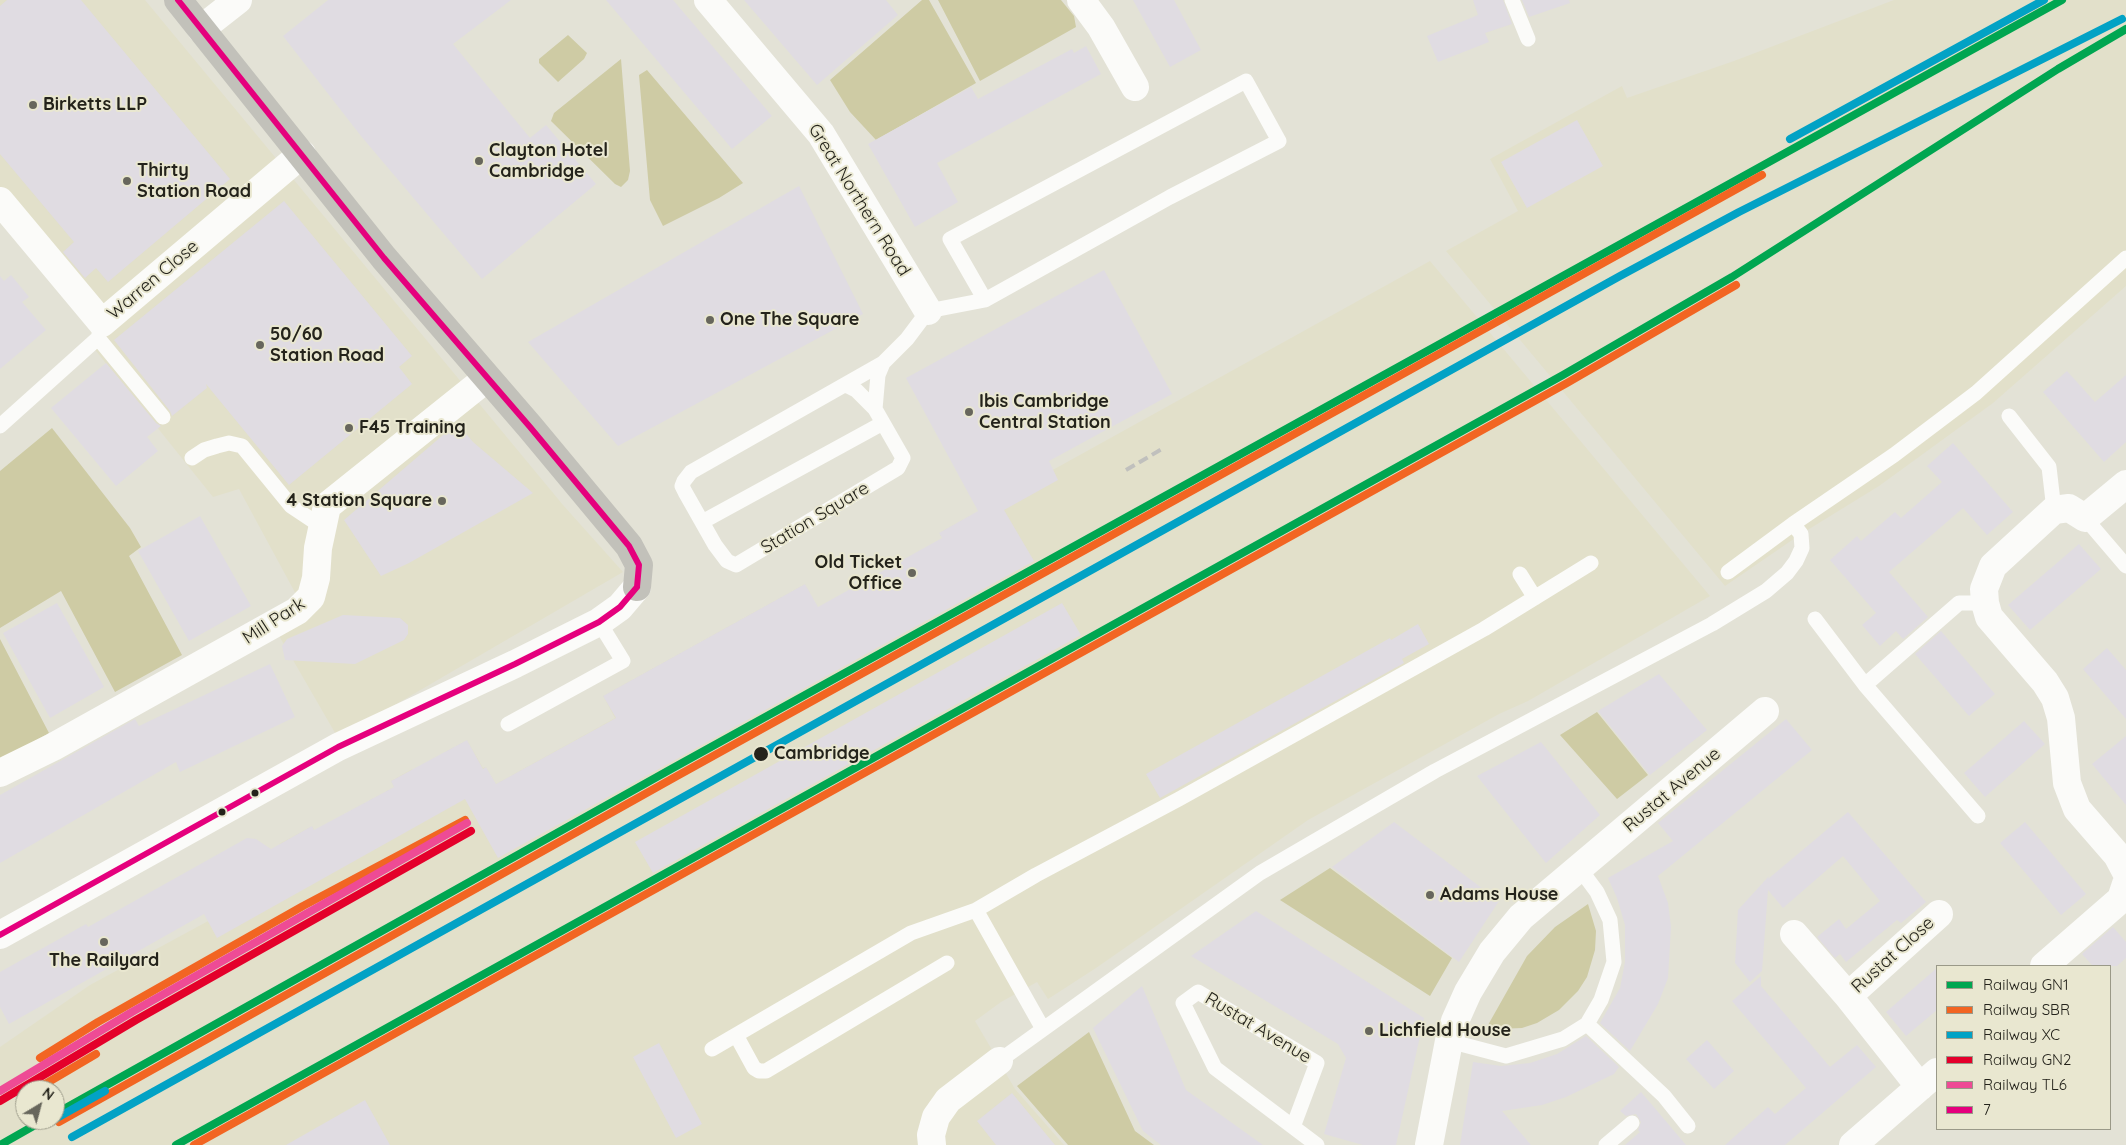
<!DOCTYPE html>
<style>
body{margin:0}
#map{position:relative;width:2126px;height:1145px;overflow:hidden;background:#e3e2d6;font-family:Quicksand,sans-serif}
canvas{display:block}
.legend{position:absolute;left:1936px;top:965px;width:175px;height:165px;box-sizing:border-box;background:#e9e7d0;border:1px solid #9a9988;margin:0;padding:6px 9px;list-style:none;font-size:15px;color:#24231b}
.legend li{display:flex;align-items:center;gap:10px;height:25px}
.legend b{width:25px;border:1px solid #9a9988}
.north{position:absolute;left:15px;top:1080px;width:50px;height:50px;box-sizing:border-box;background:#e9e7d0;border:1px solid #9a9988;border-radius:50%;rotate:37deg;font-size:14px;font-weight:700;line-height:20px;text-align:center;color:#24231b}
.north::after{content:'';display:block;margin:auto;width:18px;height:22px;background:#67665c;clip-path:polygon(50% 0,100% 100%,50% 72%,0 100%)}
</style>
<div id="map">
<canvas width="2126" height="1145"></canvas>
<ul class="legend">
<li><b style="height:6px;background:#00a651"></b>Railway GN1</li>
<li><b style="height:6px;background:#f26522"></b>Railway SBR</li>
<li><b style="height:6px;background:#02a2c5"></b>Railway XC</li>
<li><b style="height:6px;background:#e4002b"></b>Railway GN2</li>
<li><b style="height:6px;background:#ee4b95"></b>Railway TL6</li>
<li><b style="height:6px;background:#e5007d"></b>7</li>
</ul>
<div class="north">N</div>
</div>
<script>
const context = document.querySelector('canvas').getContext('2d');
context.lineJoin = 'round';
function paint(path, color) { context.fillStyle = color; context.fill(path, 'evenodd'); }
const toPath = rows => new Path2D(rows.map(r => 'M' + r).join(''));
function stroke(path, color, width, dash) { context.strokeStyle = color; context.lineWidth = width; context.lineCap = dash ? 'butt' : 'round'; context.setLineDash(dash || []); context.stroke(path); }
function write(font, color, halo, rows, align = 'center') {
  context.font = font + ' Quicksand,sans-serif'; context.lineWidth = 4; context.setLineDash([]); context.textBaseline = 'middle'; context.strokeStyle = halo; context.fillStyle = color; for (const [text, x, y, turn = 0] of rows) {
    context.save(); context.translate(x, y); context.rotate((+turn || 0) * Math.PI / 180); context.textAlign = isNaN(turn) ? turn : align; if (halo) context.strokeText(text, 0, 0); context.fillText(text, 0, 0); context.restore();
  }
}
const built = toPath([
 [0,0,145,0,563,505,623,572,338,738,267,615,298,598,239,489,213,497,88,341,100,314,0,194],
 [1894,0,2126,0,2126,286,1993,403,1879,486,1801,534,1725,586,1446,251,1518,211,1490,159,1622,86,1627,98,1734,61],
 [1430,261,1710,596,1528,701,1499,714,1308,820,1096,968,1048,999,1037,982,1001,1002,975,1021,1015,1089,1064,1145,0,1145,0,1047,90,985,295,874,279,844,312,826,317,835,341,816,394,787,391,781,412,769,415,775,448,756,445,752,467,740,483,768,486,767,496,784,615,718,603,696,805,584,823,617,942,538,939,533],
 [25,1090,55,1090,55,1120,25,1120]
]);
const green = toPath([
 [922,0,929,0,976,83,876,140,850,112,830,80],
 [938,0,1061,0,1074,16,1076,27,980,81],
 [568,35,587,53,584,59,558,82,539,63,539,59],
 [621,59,630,171,628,180,621,187,615,184,551,121,554,113],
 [647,70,743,183,719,198,663,226,650,200,639,75],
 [52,428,130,528,141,547,129,556,182,655,115,692,61,591,0,628,0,471],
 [0,639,49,733,0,761],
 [1597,712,1648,775,1617,799,1560,735],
 [1330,868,1452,958,1430,996,1280,900],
 [1588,904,1596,931,1595,950,1587,977,1578,991,1559,1010,1537,1023,1522,1028,1498,1029,1488,1025,1527,956,1555,927],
 [1089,1032,1135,1131,1154,1145,1068,1145,1017,1086]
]);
const building = toPath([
 [7,0,81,0,230,179,108,282,96,268,85,278,63,252,74,242,0,154,0,6],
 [328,0,511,0,453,44,530,138,546,125,596,184,482,279,361,136,283,36],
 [606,0,673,0,772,116,732,149],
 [744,0,886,0,898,15,817,85],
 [1133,0,1174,0,1201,50,1170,67],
 [1473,0,1503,0,1512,24,1485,33,1489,42,1438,62,1427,36,1478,15],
 [1522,0,1569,0,1570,3,1529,17],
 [1086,46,1101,74,937,163,958,202,915,227,868,144,971,87,978,99,1072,49,1074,53],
 [1577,120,1603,166,1527,208,1501,162],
 [799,186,863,314,618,446,528,342],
 [284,201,412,356,399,367,412,384,289,485,206,384,207,388,172,416,170,411,114,340],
 [1104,270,1172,394,1049,461,1058,480,1004,510,1034,561,498,858,465,799,217,938,204,914,9,1024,0,1007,0,972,86,924,88,927,247,838,256,839,271,849,312,826,314,830,394,787,391,781,467,740,483,769,486,767,496,784,616,718,603,696,805,584,818,607,942,538,939,533,978,511,906,378],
 [11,275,29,297,22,302,46,330,0,369,0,276,4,281],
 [106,363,156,423,161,426,147,437,158,451,116,486,51,408],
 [2067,371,2095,402,2126,375,2126,442,2104,462,2043,392],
 [457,423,473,442,533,493,409,563,381,576,344,520],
 [1953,443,2013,512,1987,535,1963,508,1889,572,1928,617,1903,639,1896,631,1880,646,1862,625,1876,613,1830,560,1857,536,1861,541,1895,512,1901,518,1942,482,1927,466],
 [200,516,251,606,189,641,138,551],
 [2079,544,2101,569,2030,630,2008,605],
 [57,603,104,687,50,718,3,633],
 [1062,603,1081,635,653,873,635,842],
 [343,615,400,618,408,625,408,634,404,640,355,664,285,660,282,646,287,639],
 [1418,624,1429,644,1402,659,1404,663,1160,798,1146,774,1390,638,1391,640],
 [1941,631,1995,694,1969,716,1915,654],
 [2107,648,2126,670,2126,719,2083,669],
 [270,664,295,717,180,772,176,762,0,863,0,795,135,719,139,726],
 [1659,674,1707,730,1650,775,1598,711],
 [1786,719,1812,750,1658,876,1668,903,1671,927,1668,978,1658,1004,1630,1051,1600,1023,1620,988,1625,962,1625,925,1617,898,1608,878,1673,841,1658,823],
 [2024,721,2045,744,1985,797,1964,773],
 [2126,736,2126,805,2092,764],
 [1541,742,1600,815,1546,863,1477,776],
 [1848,812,1926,902,1901,923,1897,920,1846,962,1840,954,1835,958,1817,937,1839,919,1846,929,1880,901,1843,856,1783,908,1768,890,1762,971,1750,982,1735,963,1738,910,1769,876,1768,879],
 [1394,822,1499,901,1459,962,1332,867],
 [2025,822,2086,894,2061,915,2000,843],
 [1256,911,1424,1018,1396,1145,1363,1145,1324,1134,1346,1058,1338,1044,1191,956],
 [2113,927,2126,942,2126,958,2117,966,2093,966,2082,954],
 [1937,968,1937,1010,1906,1036,1886,1012],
 [1761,976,1761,986,1830,1067,1857,1045,1876,1067,1785,1145,1725,1145,1768,1107,1775,1114,1806,1088,1732,1001],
 [1142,986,1186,1090,1263,1145,1161,1145,1143,1131,1093,1028],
 [1586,1036,1619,1067,1614,1074,1566,1097,1542,1105,1502,1111,1531,1145,1460,1145,1473,1062,1501,1066,1530,1063,1557,1054],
 [1707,1040,1734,1071,1714,1089,1686,1059],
 [659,1043,702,1124,676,1138,633,1057],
 [1641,1092,1653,1106,1686,1145,1625,1145,1640,1132,1638,1130,1641,1122,1636,1114,1626,1116,1620,1111],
 [1012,1093,1055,1145,996,1145,977,1121],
 [365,1100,390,1145,286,1145]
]);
const lane = toPath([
 [1512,0,1528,39],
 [98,338,163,417],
 [883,363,907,339,928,311,985,300,1170,197,1279,141,1246,81,950,239,985,300],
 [883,363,878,375,875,409,903,458,898,468,736,565,727,561,715,545,685,492,682,486,684,481,691,472,883,363],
 [846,385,856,390,875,409],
 [2009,416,2049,467,2054,510],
 [0,426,98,338,102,323],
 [192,458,204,450,217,446,229,443,242,446,291,506,315,522,322,530],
 [2085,518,2126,566],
 [702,522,883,423],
 [1728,572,1793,524,1894,455,1976,393,2126,258],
 [1520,574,1535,598],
 [1815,619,1865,685],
 [508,724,623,661,599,622],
 [1978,816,1865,685,1959,603,1985,603],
 [976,910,1043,1029],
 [1587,1024,1664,1096,1688,1126],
 [736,1035,754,1068,759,1071,766,1071,947,963],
 [1449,1041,1506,1056,1563,1039,1587,1024,1601,1000,1614,962,1610,920,1597,892,1580,869],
 [712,1049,911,933,976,910,1036,875,1179,799,1484,629,1591,563],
 [999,1061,1260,873,1435,771,1712,624,1766,591,1787,573,1796,561,1802,548,1801,534,1793,524],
 [1293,1127,1317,1063,1198,992,1183,1003,1215,1068,1317,1145],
 [1606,1145,1632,1123]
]);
const street = toPath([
 [708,0,821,134,928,311],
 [1081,0,1101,27,1135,87],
 [201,29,238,0],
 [0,201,102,323,302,154],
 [2126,484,2085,518,2069,508,2054,510,1993,566,1984,589,1985,603,1989,617,2045,682,2055,698,2061,718,2067,783,2077,809,2117,855,2126,872],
 [0,773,53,747,297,611,311,597,316,578,318,548,327,506,487,378],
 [1794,934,1848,996,1920,1087],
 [0,935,338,747,515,664,599,622,620,607,637,587],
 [2044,966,2121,899,2126,884],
 [1848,996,1939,914],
 [932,1145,931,1135,936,1117,948,1100,999,1061],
 [1429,1145,1449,1041,1455,1021,1468,992,1492,952,1521,917,1765,711],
 [1853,1145,1937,1072]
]);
const secondary = toPath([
 [178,0,384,258,530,427,629,546,639,565,637,587]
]);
const rail = toPath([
 [1126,470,1162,449]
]);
const bus1 = toPath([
 [178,0,384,258,530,427,629,546,639,565,637,587],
 [0,935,338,747,515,664,599,622,620,607,637,587]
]);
const rail1 = toPath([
 [55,1114,673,768,2062,0],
 [0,1145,44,1120],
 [176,1145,1563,375,1732,277,2058,69,2126,29]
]);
const rail2 = toPath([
 [40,1058,98,1022,303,906,465,820],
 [35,1090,96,1054],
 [59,1122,677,776,1762,175],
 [194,1145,1567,383,1736,285]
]);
const rail3 = toPath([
 [1790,139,2044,0],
 [55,1119,105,1091],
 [72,1137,1620,276,1739,212,2122,19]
]);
const rail4 = toPath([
 [0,1101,136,1020,471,831]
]);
const rail5 = toPath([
 [0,1091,132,1012,467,823]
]);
const markers = [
 [33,105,5,"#67665c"],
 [479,161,5,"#67665c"],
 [127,181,5,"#67665c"],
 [710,320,5,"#67665c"],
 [260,345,5,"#67665c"],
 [969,412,5,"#67665c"],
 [349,428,5,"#67665c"],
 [442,501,5,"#67665c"],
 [912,573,5,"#67665c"],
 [761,754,8,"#24231b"],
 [255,793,4.5,"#24231b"],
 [222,812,4.5,"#24231b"],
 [1430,895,5,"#67665c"],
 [104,942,5,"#67665c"],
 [1369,1031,5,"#67665c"]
];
const poiNames = [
 ["Birketts LLP",43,105],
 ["Clayton Hotel",489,151],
 ["Cambridge",489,172],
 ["Thirty",137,171],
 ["Station Road",137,192],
 ["One The Square",720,320],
 ["50/60",270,335],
 ["Station Road",270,356],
 ["Ibis Cambridge",979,402],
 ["Central Station",979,423],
 ["F45 Training",359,428],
 ["4 Station Square",432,501,"right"],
 ["Old Ticket",902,563,"right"],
 ["Office",902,584,"right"],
 ["Adams House",1440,895],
 ["The Railyard",104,961,"center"],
 ["Lichfield House",1379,1031]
];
const streetNames = [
 ["Great Northern Road",859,200,58],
 ["Warren Close",153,280,-40],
 ["Station Square",815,518,-31],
 ["Mill Park",274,621,-33],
 ["Rustat Avenue",1672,790,-40],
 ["Rustat Close",1893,955,-42],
 ["Rustat Avenue",1258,1028,31]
];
const stopNames = [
 ["Cambridge",774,754]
];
paint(built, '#e2e0ca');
paint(green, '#cecba4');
paint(building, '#e0dce2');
stroke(lane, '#fbfbf9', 15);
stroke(street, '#fbfbf9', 28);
stroke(secondary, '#c2c1ba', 28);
stroke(rail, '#c0c0bd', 4, [10, 5]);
stroke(bus1, '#e5007d', 6);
stroke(rail1, '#00a651', 8);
stroke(rail2, '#f26522', 8);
stroke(rail3, '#02a2c5', 8);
stroke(rail4, '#e4002b', 8);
stroke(rail5, '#ee4b95', 8);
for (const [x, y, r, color] of markers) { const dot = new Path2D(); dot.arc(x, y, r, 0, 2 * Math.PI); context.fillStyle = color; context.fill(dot); stroke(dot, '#e9e7d0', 2); }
write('bold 18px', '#24231b', '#e9e7d0', poiNames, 'left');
write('18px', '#24231b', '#e9e7d0', streetNames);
write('bold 18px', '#24231b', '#e9e7d0', stopNames, 'left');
</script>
